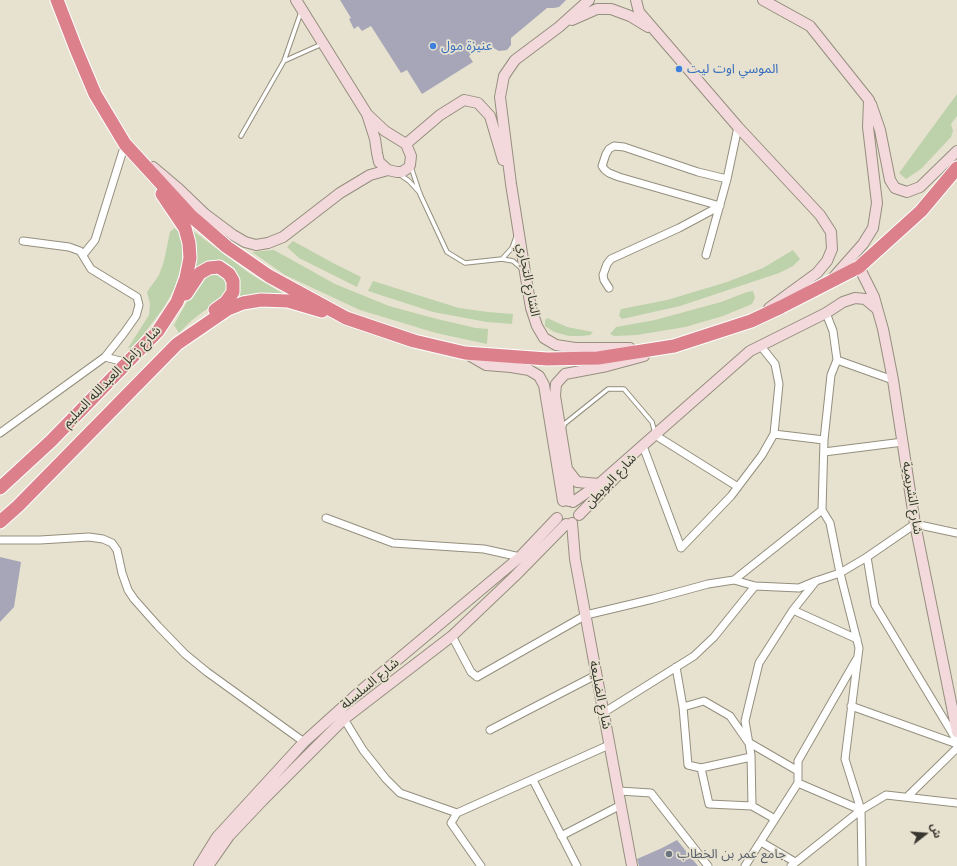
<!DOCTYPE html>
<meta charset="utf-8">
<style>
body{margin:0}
#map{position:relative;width:957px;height:866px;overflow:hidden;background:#e7e2cf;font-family:Helvetica,"Noto Sans Arabic",sans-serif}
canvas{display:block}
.north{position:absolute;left:905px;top:814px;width:40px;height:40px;-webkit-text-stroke:3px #e7e2cf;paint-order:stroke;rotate:73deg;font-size:11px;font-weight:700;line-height:16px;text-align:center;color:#38362f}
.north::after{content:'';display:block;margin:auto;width:14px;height:18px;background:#38362f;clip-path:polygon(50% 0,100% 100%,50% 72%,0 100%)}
</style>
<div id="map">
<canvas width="957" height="866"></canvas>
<div class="north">ش</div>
</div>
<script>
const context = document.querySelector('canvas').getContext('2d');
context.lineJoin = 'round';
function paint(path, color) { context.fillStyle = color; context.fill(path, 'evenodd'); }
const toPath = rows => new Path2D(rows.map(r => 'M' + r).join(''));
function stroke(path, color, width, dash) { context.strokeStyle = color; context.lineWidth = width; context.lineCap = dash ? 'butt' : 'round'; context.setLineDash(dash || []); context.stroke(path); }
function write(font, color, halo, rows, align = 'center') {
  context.font = font + ' Helvetica,"Noto Sans Arabic",sans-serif'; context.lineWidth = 3.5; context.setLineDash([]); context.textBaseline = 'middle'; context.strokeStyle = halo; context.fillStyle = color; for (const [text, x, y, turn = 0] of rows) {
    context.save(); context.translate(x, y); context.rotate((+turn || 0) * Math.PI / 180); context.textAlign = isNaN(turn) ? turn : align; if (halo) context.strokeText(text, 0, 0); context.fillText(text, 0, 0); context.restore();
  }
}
const green = toPath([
 [957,94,957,116,951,124,953,131,951,137,921,169,906,179,899,173],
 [174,228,178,231,182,244,182,263,175,288,164,307,149,327,133,348,128,348,149,315,150,304,147,292,159,275,164,261,170,232],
 [192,230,249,273,285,295,233,300,239,279,234,269,227,263,218,261,193,274],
 [293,241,333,263,361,277,357,287,299,258,287,247],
 [274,250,335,284,389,306,437,319,476,328,488,329,487,344,436,333,360,310,285,275,252,252],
 [793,250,800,259,793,266,779,273,680,306,622,319,619,316,621,309,667,300,727,282,763,268],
 [214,273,224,278,228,283,228,294,219,302,204,311,191,321,179,333,174,325,194,289,202,278],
 [373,281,459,308,488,312,513,314,512,324,487,322,433,312,368,291],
 [753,291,755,298,752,304,723,316,685,327,637,335,614,336,610,334,616,327,655,320,721,302,747,292],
 [547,318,567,327,593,332,590,335,582,336,569,336,554,332,545,326,545,321]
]);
const building = toPath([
 [340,0,566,0,559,7,554,8,547,8,511,38,511,45,507,50,499,51,486,44,469,56,473,62,422,94,407,70,401,73,371,26,362,31,358,26,354,29,349,19,351,18],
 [0,557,21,562,14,607,0,622],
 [677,840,698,866,639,866,637,859,662,848]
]);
const lane = toPath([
 [284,61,322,44],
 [241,136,284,61,301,12],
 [411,167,420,194,447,252,465,263,502,259,513,261,522,269],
 [399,174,409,181,420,193],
 [502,259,512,248,516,237],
 [564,426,563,425,608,389,624,389,652,422,655,433]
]);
const street = toPath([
 [720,206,619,177,609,173,605,170,602,166,606,154,609,149,614,146,624,147,698,172,727,179],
 [23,241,69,247,80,251,91,269,137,297,139,305,136,316,124,333,105,357],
 [83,255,95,240,125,144],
 [706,255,727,179,738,127],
 [609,288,604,280,603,275,607,264,611,259,679,228,720,206],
 [826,313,833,331,837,360,831,375,824,440,822,510,830,523,840,573,859,648,845,759,861,810,862,866],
 [837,360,893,380],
 [0,433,105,357,128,363],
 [774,434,824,440],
 [655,435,738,487],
 [643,446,681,548,731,496,762,455,774,434,779,384,775,364,760,345],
 [824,452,903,442],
 [326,518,393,543,484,549,520,557],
 [957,533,915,524,867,557,875,605,957,741],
 [0,540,40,540,89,537,103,539,112,543,117,550,122,573,128,590,134,599,158,626,185,654,207,672,304,742],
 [734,580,822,510],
 [793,610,857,639],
 [452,636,471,672,477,677,586,615,653,599,708,584,734,580,755,586,799,588,816,581],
 [676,667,683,707,704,701,730,716,748,742,798,771],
 [851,706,957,744],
 [683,707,688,765,701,768],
 [603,713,694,656,714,637,755,586],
 [344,719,363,750,386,779,400,793,457,813],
 [490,730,596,675],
 [751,757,701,768,709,804,752,806,775,819],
 [533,780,577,866],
 [798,783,798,761,856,660],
 [619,791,651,793,708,866],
 [907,797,957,748],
 [752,806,751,755,745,721,759,663,793,610,816,581,840,573,867,557],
 [561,836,621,805],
 [761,842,795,862],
 [481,866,451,823,457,813,609,745],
 [745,866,798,783,861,810],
 [791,866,861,810,886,795,957,803]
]);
const secondary = toPath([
 [296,0,367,114,375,139,377,153,379,162,388,170,397,172,402,172,408,168,410,165,411,156,406,144,440,115,464,100,478,103,490,116,503,160],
 [589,0,559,27,515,60,504,76,500,97,511,184,525,272,531,308,537,326,544,338,556,345,575,348,630,348],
 [636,0,639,12,738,127,820,215,831,232,832,249,827,261,817,273,769,308],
 [763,0,810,26,869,100,868,127,877,203,873,228,863,244,832,279],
 [572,20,597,9,611,9,630,16,648,27],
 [871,104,880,130,890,180,895,188,907,192,920,187,957,151],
 [368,115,385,131,406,144],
 [153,167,179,189,205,214,233,235,245,242,256,245,268,243,283,237,340,193,370,175,388,170],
 [859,267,874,297,883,329,893,380,915,524,957,732],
 [467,354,486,365,511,367,529,370,539,376,544,385,563,501],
 [567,469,577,482,599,484],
 [569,501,567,469,555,396,556,384,565,374,607,366,644,356],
 [573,502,599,484,750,351,826,313,843,302,855,298,865,299,877,309],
 [579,515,617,476],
 [572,523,575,559,632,866],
 [199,866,217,837,304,742,365,687,520,557,557,518],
 [208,866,229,836,263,800,344,719,452,636,515,576,566,524]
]);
const highway = toPath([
 [57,0,76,49,95,94,125,144,191,216,227,247,269,276,346,318,414,341,465,353,547,359,598,358,674,346,751,321,781,307,859,267,921,211,957,168],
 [186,294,200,273,209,268,219,267,229,274,233,281,233,292,226,302,215,310],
 [0,488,51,441,158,331,177,302,186,278,190,258,189,243,185,228,162,194],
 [0,522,18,506,177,344,228,309,243,303,261,300,288,301,322,311]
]);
const markers = [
 [433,46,4,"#3f7fe0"],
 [679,69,4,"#3f7fe0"],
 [669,854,4,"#6b7280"]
];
const shopNames = [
 ["عنيزة مول",441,46],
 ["الموسي اوت ليت",687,69]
];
const streetNames = [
 ["الشارع التجاري",528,280,79],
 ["شارع زامل العبدالله السليم",112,377,-46],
 ["شارع البويطن",611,481,-47],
 ["شارع الشريمية",912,498,81],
 ["شارع السلسلة",370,684,-40],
 ["شارع الضليعة",600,695,79]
];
const worshipNames = [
 ["جامع عمر بن الخطاب",677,854]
];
paint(green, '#bdd1ab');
paint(building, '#a6a6b8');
stroke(lane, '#948f7e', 5.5);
stroke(street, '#948f7e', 9);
stroke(secondary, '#948f7e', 12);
stroke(highway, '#fff', 15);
stroke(lane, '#fff', 3.5);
stroke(street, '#fff', 7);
stroke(secondary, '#f4d9dc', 10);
stroke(highway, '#dc818c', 13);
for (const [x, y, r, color] of markers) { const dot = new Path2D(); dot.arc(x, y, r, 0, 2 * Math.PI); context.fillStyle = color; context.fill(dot); stroke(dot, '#e7e2cf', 1.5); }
write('13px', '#366cbe', '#e7e2cf', shopNames, 'left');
write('13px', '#38362f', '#e7e2cf', streetNames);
write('13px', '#5b616d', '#e7e2cf', worshipNames, 'left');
</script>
